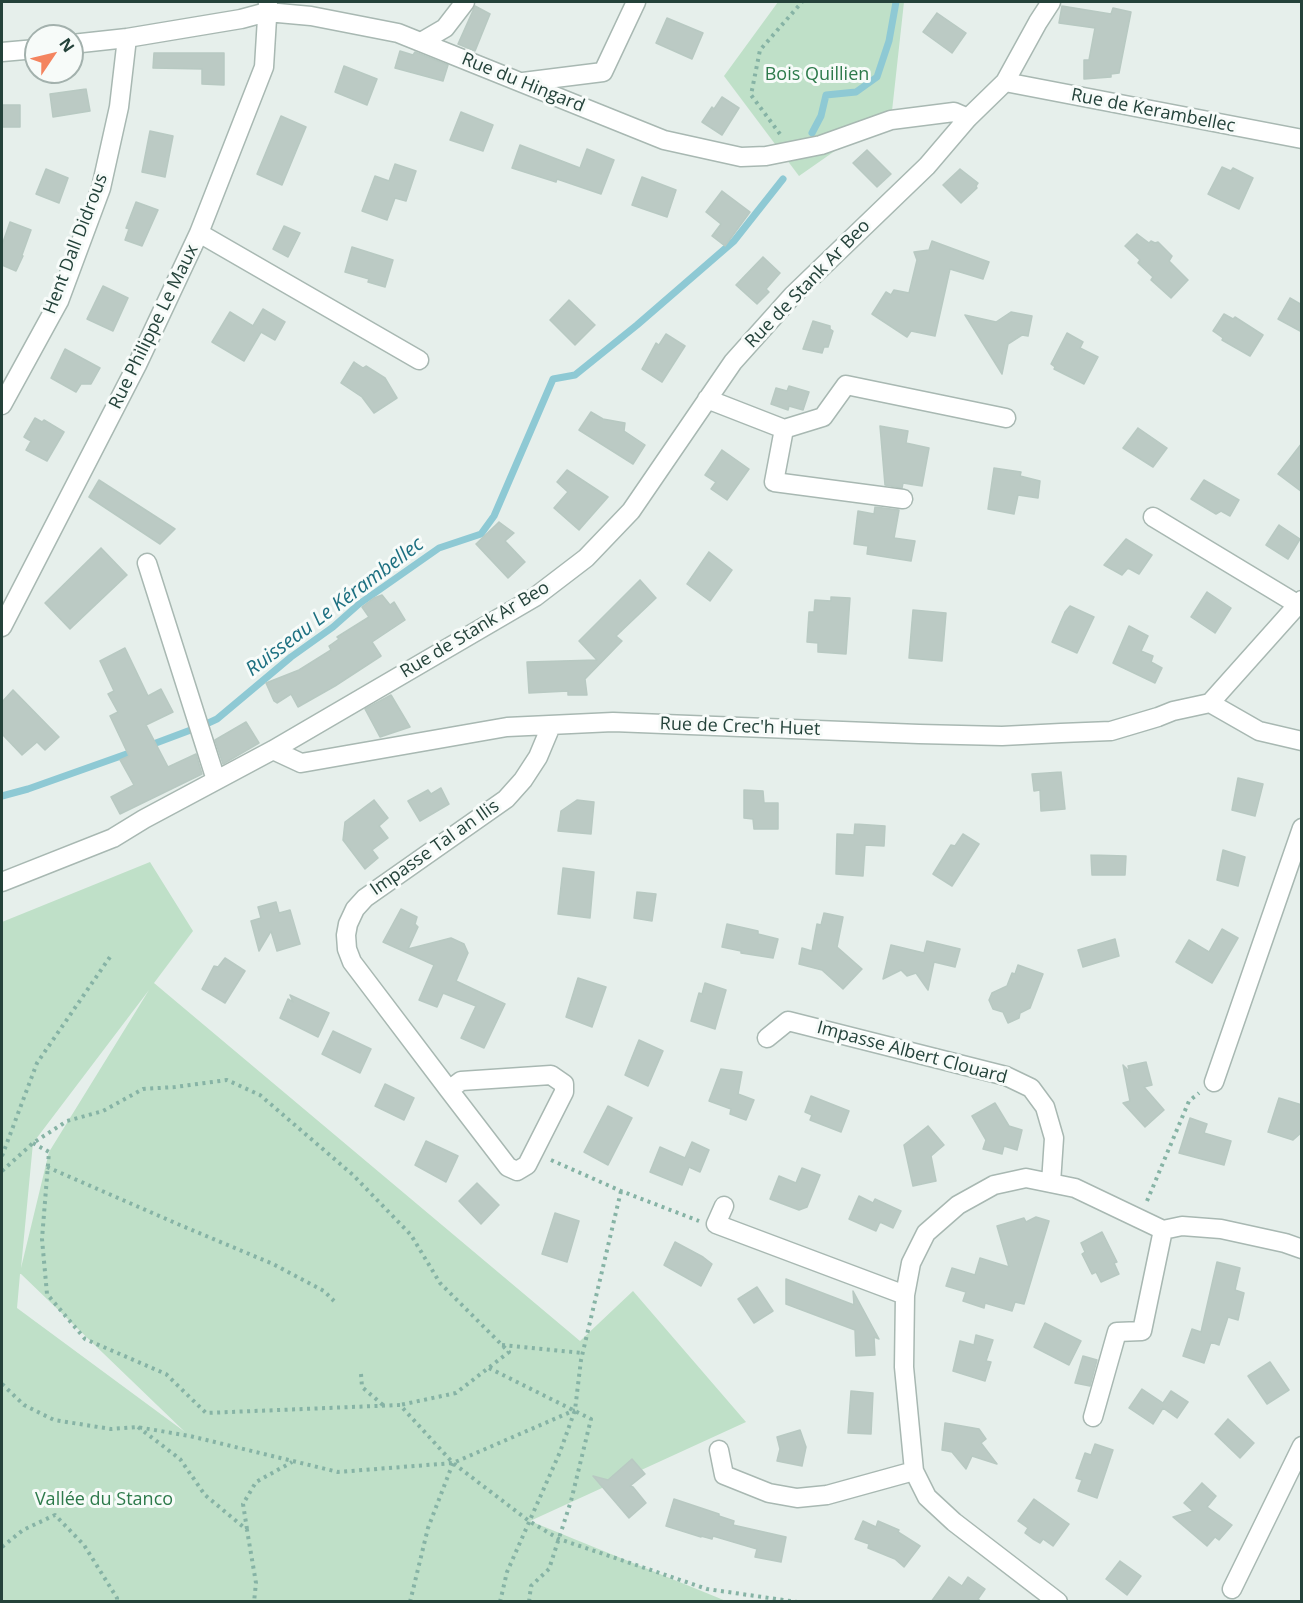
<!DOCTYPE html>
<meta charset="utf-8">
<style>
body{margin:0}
#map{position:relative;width:1303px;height:1603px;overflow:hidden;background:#e6efeb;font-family:"Open Sans",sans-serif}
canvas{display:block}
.frame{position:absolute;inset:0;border:3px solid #24423a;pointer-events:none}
.north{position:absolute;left:24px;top:24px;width:60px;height:60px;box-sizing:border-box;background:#f7fbf9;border:2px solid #a3b1ad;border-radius:50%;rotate:55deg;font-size:16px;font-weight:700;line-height:24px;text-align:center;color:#24423a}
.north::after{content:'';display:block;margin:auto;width:21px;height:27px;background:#f4845f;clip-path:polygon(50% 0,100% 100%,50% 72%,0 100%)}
</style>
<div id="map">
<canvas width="1303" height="1603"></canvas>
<div class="frame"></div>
<div class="north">N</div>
</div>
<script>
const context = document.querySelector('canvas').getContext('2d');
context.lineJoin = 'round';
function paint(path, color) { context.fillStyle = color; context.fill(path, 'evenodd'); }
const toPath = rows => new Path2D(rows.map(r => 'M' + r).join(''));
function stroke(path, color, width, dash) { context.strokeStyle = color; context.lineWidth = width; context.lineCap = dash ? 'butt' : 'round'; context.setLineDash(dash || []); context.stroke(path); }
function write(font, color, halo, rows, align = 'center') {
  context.font = font + ' "Open Sans",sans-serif'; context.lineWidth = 6; context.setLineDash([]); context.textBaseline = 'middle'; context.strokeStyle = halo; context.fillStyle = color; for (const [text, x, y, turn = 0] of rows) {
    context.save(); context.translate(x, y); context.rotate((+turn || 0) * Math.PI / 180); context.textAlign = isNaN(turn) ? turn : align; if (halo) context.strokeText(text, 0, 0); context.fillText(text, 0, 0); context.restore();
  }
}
const green = toPath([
 [778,2,904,2,892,111,799,176,724,76],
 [150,862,193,931,154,983,580,1341,633,1291,746,1422,530,1521,726,1601,2,1602,2,922],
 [149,990,49,1152,21,1268,33,1143],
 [20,1274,21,1274,185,1432,17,1308]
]);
const stream = toPath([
 [812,133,821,116,826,95,856,92,877,77,889,41,896,2],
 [204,725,217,719,291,657,333,627,359,604,439,548,481,534,494,516,553,379,575,375,637,325,734,241,783,179],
 [148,746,196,728],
 [2,796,28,789,135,751]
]);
const building = toPath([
 [475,6,490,14,475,51,458,44,475,6],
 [1062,6,1111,14,1113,8,1131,12,1119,73,1111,74,1111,77,1084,79,1084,60,1089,60,1095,28,1059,23,1062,6],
 [937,13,966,33,952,53,923,32,937,13],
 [667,18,703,33,692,59,656,43,667,18],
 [400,51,413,55,415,52,448,65,443,81,395,68,400,51],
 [154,53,224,53,224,85,202,84,202,69,153,68,154,53],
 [344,66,377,79,367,105,335,92,344,66],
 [86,89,90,111,53,117,50,94,86,89],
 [722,97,739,108,722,135,702,122,712,107,714,109,722,97],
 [2,105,20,105,20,127,2,127,2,105],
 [461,112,493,125,483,151,450,140,461,112],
 [281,116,306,127,282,185,257,174,281,116],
 [150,131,173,136,165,177,142,172,150,131],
 [520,145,580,168,587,149,614,160,601,194,557,179,556,182,512,168,520,145],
 [867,150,891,174,877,187,853,163,867,150],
 [395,164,416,171,406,201,395,198,387,220,362,211,375,176,389,181,395,164],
 [1222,167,1231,171,1233,168,1253,178,1239,209,1208,194,1222,167],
 [46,169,68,178,59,203,36,194,46,169],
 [960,169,978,183,976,186,977,188,961,203,943,185,960,169],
 [642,177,676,190,667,217,632,205,642,177],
 [722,191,750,212,725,246,712,236,721,224,706,212,722,191],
 [136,202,158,210,142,246,125,240,129,229,126,228,136,202],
 [10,222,31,230,22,255,23,256,16,271,2,265,2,245,10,222],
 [284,226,300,233,288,257,273,249,284,226],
 [1137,234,1149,243,1151,241,1155,243,1158,242,1172,256,1169,261,1188,280,1171,298,1151,280,1153,277,1138,263,1140,260,1125,246,1137,234],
 [932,241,989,262,983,279,950,269,935,336,911,331,907,337,872,314,886,292,891,295,894,290,909,293,917,260,914,252,929,250,932,241],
 [352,247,393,260,385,287,368,282,369,279,345,272,352,247],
 [763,257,780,273,766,289,769,292,757,304,736,285,763,257],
 [103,286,128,298,113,331,87,319,103,286],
 [1290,298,1302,305,1302,332,1278,319,1290,298],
 [569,300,595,325,575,345,550,320,569,300],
 [263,309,285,322,275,340,261,332,244,361,212,342,230,312,253,326,263,309],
 [1011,312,1032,316,1028,336,1022,335,1008,344,1002,374,965,315,996,322,1011,312],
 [1224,314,1233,319,1235,317,1263,335,1250,356,1222,340,1223,338,1213,331,1224,314],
 [813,321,830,326,830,329,833,331,828,347,824,347,822,353,803,349,813,321],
 [1067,333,1083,342,1080,348,1098,357,1084,384,1054,369,1055,367,1051,364,1067,333],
 [666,334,685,346,662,382,642,369,656,343,659,345,666,334],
 [65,349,100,368,91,384,81,384,76,392,51,378,65,349],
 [354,362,363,368,366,366,385,378,397,398,374,413,362,397,341,383,354,362],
 [789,386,809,392,803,410,789,406,788,410,771,404,776,388,787,391,789,386],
 [591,412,603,419,625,423,624,431,645,445,633,464,579,430,591,412],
 [35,418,42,422,44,420,64,432,47,461,26,450,31,441,24,437,35,418],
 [880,426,908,431,906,443,929,448,922,486,903,483,902,488,885,485,880,426],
 [1138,428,1167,448,1153,467,1123,448,1138,428],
 [1302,443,1302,492,1278,474,1302,443],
 [722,450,749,469,727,500,711,489,716,482,705,475,722,450],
 [994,468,1021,472,1020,476,1040,481,1038,498,1018,495,1014,514,988,509,994,468],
 [567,470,608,497,579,530,554,508,568,492,557,482,567,470],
 [99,480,175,529,160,544,89,497,99,480],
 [1204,480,1239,500,1230,516,1221,511,1216,514,1191,499,1204,480],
 [875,507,899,510,894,538,915,541,911,561,867,554,868,546,854,544,858,511,874,514,875,507],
 [499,522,514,533,505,541,525,562,508,578,476,544,499,522],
 [1279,525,1300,539,1288,559,1266,545,1279,525],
 [1126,539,1152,555,1139,574,1128,568,1122,575,1104,565,1126,539],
 [101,548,127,575,70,629,45,603,101,548],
 [709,552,732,570,710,601,687,584,709,552],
 [640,580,656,598,616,636,622,641,585,679,587,695,568,695,568,691,529,693,527,662,597,660,579,641,640,580],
 [1207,592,1231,608,1215,633,1191,617,1207,592],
 [382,595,390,605,394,602,405,620,372,642,381,656,335,686,298,707,291,694,277,703,274,701,266,683,299,670,331,650,329,646,339,639,337,637,369,617,362,607,374,598,382,595],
 [831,597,850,598,846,654,818,652,818,643,807,642,809,612,814,612,815,600,831,601,831,597],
 [1070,606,1094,617,1077,653,1052,642,1065,612,1070,606],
 [913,610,946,613,942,661,909,658,913,610],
 [1129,626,1148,636,1141,651,1153,656,1151,662,1162,668,1155,683,1113,663,1129,626],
 [125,648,148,696,161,689,173,712,146,725,168,767,196,754,202,774,120,814,111,797,134,785,120,760,129,756,110,716,118,712,108,694,114,691,100,661,125,648],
 [13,690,59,737,45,750,37,742,22,755,2,734,2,702,13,690],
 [391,695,410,727,380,737,365,709,391,695],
 [246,722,259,743,223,764,215,740,246,722],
 [1061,772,1065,809,1041,811,1040,790,1034,791,1032,774,1061,772],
 [1238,778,1263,784,1255,816,1232,810,1238,778],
 [441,788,449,804,420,821,408,801,428,790,431,794,441,788],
 [744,790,763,791,764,803,778,803,778,829,754,829,753,819,744,818,744,790],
 [374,800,388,818,379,826,388,838,372,850,378,858,365,869,343,840,345,822,374,800],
 [577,800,594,802,591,834,558,831,561,811,577,800],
 [855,824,885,826,884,846,865,845,863,876,836,874,837,834,854,835,855,824],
 [963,834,979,844,952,886,933,874,951,845,955,846,963,834],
 [1223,850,1245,857,1238,886,1217,880,1223,850],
 [1091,855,1126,856,1125,875,1092,875,1091,855],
 [563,868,594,872,590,918,558,914,563,868],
 [637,892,656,894,652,921,634,918,637,892],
 [276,902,279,913,290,910,300,944,277,951,271,931,259,951,251,921,261,918,258,907,276,902],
 [401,909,417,917,415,924,418,927,408,949,451,938,464,944,468,953,456,981,505,1004,484,1048,461,1038,476,1006,443,993,437,1007,419,1000,434,965,383,942,401,909],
 [824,913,843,917,837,947,862,969,843,989,822,970,799,964,802,948,812,951,817,924,821,925,824,913],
 [727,924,758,931,758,934,778,939,773,958,741,953,741,951,722,947,727,924],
 [1222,929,1238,938,1212,983,1176,962,1189,940,1209,952,1222,929],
 [1115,939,1119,956,1083,967,1078,950,1115,939],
 [927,941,960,949,955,967,934,962,928,990,916,973,907,976,901,970,883,979,891,945,924,953,927,941],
 [225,958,245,971,225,1003,202,989,214,966,218,967,225,958],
 [1018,965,1043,974,1030,1008,1020,1013,1019,1018,1008,1023,1003,1012,993,1009,989,1000,992,993,1007,986,1012,973,1015,974,1018,965],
 [578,978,606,987,592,1027,566,1017,578,978],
 [705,983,726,990,715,1029,691,1021,699,993,702,994,705,983],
 [290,995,329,1013,318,1037,280,1018,288,999,293,1002,290,995],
 [333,1031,371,1049,360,1073,322,1054,333,1031],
 [639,1040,663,1051,648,1086,625,1075,639,1040],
 [1146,1062,1152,1085,1144,1087,1164,1110,1145,1127,1123,1103,1130,1101,1123,1065,1130,1072,1128,1066,1146,1062],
 [721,1069,742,1072,738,1094,754,1100,746,1120,730,1114,731,1109,709,1101,721,1069],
 [385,1084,414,1098,404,1120,375,1106,385,1084],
 [811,1096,849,1111,841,1132,810,1120,812,1115,805,1112,811,1096],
 [1279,1098,1302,1105,1302,1132,1293,1140,1268,1132,1279,1098],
 [995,1103,1009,1126,1022,1130,1017,1150,1004,1146,1002,1154,983,1149,986,1140,972,1116,995,1103],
 [608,1106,632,1118,608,1165,584,1152,608,1106],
 [1190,1118,1207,1124,1204,1133,1231,1141,1224,1165,1179,1153,1190,1118],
 [928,1126,944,1145,931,1156,936,1181,913,1186,904,1145,928,1126],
 [426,1141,458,1156,446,1182,415,1165,426,1141],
 [692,1142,709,1150,700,1172,689,1167,682,1185,650,1172,660,1147,685,1158,692,1142],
 [802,1168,820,1175,807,1207,799,1210,770,1199,779,1176,796,1183,802,1168],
 [477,1183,499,1205,481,1224,459,1201,477,1183],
 [859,1196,873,1203,875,1199,901,1211,893,1228,880,1222,876,1231,849,1219,859,1196],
 [555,1213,579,1221,567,1262,542,1254,555,1213],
 [1036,1217,1049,1221,1024,1304,1015,1302,1012,1311,985,1303,984,1308,963,1301,966,1292,946,1286,952,1268,975,1275,980,1258,1009,1267,997,1226,1024,1218,1026,1222,1036,1217],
 [1102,1232,1117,1262,1114,1263,1119,1274,1101,1282,1096,1272,1092,1274,1082,1254,1085,1252,1081,1243,1102,1232],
 [675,1242,703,1257,712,1264,701,1286,664,1265,675,1242],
 [1217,1262,1240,1268,1235,1290,1244,1293,1238,1320,1228,1317,1219,1345,1211,1342,1204,1363,1183,1356,1192,1329,1201,1332,1217,1262],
 [786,1279,854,1305,853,1291,879,1339,874,1337,875,1355,856,1356,855,1330,786,1304,786,1279],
 [757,1287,773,1311,754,1323,738,1299,757,1287],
 [1045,1323,1081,1341,1069,1365,1034,1347,1045,1323],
 [976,1335,993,1340,986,1361,991,1362,985,1381,953,1371,960,1341,974,1345,976,1335],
 [1083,1356,1097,1360,1090,1386,1075,1383,1083,1356],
 [1270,1362,1289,1390,1267,1404,1248,1376,1270,1362],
 [1142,1389,1163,1403,1171,1391,1188,1402,1177,1418,1163,1408,1153,1424,1129,1408,1142,1389],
 [851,1391,873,1393,871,1434,848,1433,851,1391],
 [1228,1419,1254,1443,1240,1458,1215,1434,1228,1419],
 [945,1423,979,1429,986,1439,981,1443,997,1464,972,1456,966,1469,952,1452,942,1450,945,1423],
 [800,1430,806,1447,802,1466,777,1461,780,1449,777,1437,800,1430],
 [1095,1444,1113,1450,1097,1498,1078,1491,1082,1480,1076,1478,1085,1453,1091,1455,1095,1444],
 [632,1459,645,1474,630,1486,633,1487,646,1503,629,1518,593,1476,608,1480,632,1459],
 [1202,1483,1216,1496,1207,1507,1232,1525,1219,1540,1215,1537,1207,1546,1173,1517,1193,1511,1184,1503,1202,1483],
 [674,1499,719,1514,719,1516,734,1521,733,1525,786,1537,781,1562,755,1557,757,1549,713,1536,712,1539,701,1536,701,1537,666,1526,674,1499],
 [1034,1499,1069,1524,1053,1546,1043,1539,1040,1543,1033,1539,1025,1533,1028,1528,1018,1521,1034,1499],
 [863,1521,876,1527,878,1521,899,1530,898,1532,920,1546,904,1567,895,1559,868,1548,869,1544,855,1539,863,1521],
 [1120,1561,1141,1576,1127,1595,1106,1579,1120,1561],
 [949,1577,962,1586,968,1577,985,1589,978,1599,982,1602,931,1602,949,1577]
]);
const path = toPath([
 [780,134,751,95,760,50,802,2],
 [33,1143,49,1152,42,1239,47,1294,85,1339,166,1374,206,1413,400,1405,453,1463,529,1521,559,1539,707,1589,797,1602],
 [2,1156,37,1063,112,954],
 [551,1160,621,1191,699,1221],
 [47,1167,180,1225,273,1264,324,1291,334,1301],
 [2,1171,33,1143,67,1121,103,1111,143,1089,175,1087,227,1080,260,1095,353,1175,411,1235,440,1283,509,1352,456,1393,400,1405],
 [1147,1201,1189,1101,1199,1093],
 [502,1345,583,1353],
 [489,1368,591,1419,571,1501,549,1569,531,1586,529,1602],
 [361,1374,362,1387,383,1405],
 [2,1384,24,1405,54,1420,111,1429,137,1427,190,1436,338,1472,453,1463,575,1410],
 [138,1427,180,1459,205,1495,247,1530,256,1583,254,1602],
 [247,1529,243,1504,256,1482,292,1462],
 [2,1547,23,1530,55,1515,84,1545,117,1598,117,1602],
 [410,1602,428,1528,453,1463],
 [500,1602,507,1572,560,1452,575,1410,581,1360,621,1191]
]);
const minor = toPath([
 [421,42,445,28,465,2],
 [72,44,127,38,241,19,267,12,311,16,398,33,664,140,741,157,766,156,821,145,891,120,954,112,968,118],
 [2,52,36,49],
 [523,82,603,72,636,2],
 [1005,82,1302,139],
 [199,233,419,360],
 [707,399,784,429,823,417,846,385,1006,418],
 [2,405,59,301,101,188,119,107,127,38],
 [784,429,774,482,903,499],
 [1153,517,1297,604],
 [147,563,216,780],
 [2,627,137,365,199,233,264,67,268,2],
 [1210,703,1302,600],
 [1210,703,1259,731,1302,741],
 [273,750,301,763,507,727,613,722,919,734,1002,736,1061,733,1111,731,1158,717,1173,711,1210,703],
 [2,882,113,838,144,819,273,750,535,597,586,558,631,511,733,362,793,295,927,166,968,118,1005,82,1038,22,1051,2],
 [767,1038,788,1021,1006,1076,1031,1088,1045,1107,1054,1138,1051,1183],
 [1214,1082,1302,828],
 [449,1090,461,1081,551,1075,564,1084,564,1092,527,1165,517,1171,508,1167,449,1090,352,962,347,949,346,935,348,924,355,909,365,898,506,799,523,780,538,757,551,726],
 [724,1206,716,1224,905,1295],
 [1093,1417,1117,1332,1142,1331,1163,1230],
 [719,1450,724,1475,769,1493,797,1498,827,1495,914,1471],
 [1232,1589,1302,1446],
 [1058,1602,954,1522,927,1497,914,1471,904,1367,905,1295,911,1263,926,1233,958,1205,994,1185,1026,1178,1075,1188,1163,1230,1182,1226,1221,1229,1285,1243,1302,1249]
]);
const parkNames = [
 ["Bois Quillien",817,75],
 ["Vallée du Stanco",104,1500]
];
const streetNames = [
 ["Rue du Hingard",523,83,22],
 ["Rue de Kerambellec",1153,111,11],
 ["Hent Dall Didrous",76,244,-69],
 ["Rue de Stank Ar Beo",808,284,-46],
 ["Rue Philippe Le Maux",154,327,-64],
 ["Rue de Stank Ar Beo",475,630,-31],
 ["Rue de Crec'h Huet",740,727,2],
 ["Impasse Tal an Ilis",435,848,-35],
 ["Impasse Albert Clouard",912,1053,15]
];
const waterNames = [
 ["Ruisseau Le Kérambellec",335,607,-37]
];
paint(green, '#bfe0c8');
stroke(stream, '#8ec9d4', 7);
paint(building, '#bbcac4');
stroke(building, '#b8c9c2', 1.5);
stroke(minor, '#a8b8b2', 21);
stroke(path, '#86b3a5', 4, [3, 4.5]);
stroke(minor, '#fff', 18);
write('18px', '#2d7a4b', '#f7fbf9', parkNames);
write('18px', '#24423a', '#f7fbf9', streetNames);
write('italic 20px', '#1c6f80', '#f7fbf9', waterNames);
</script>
